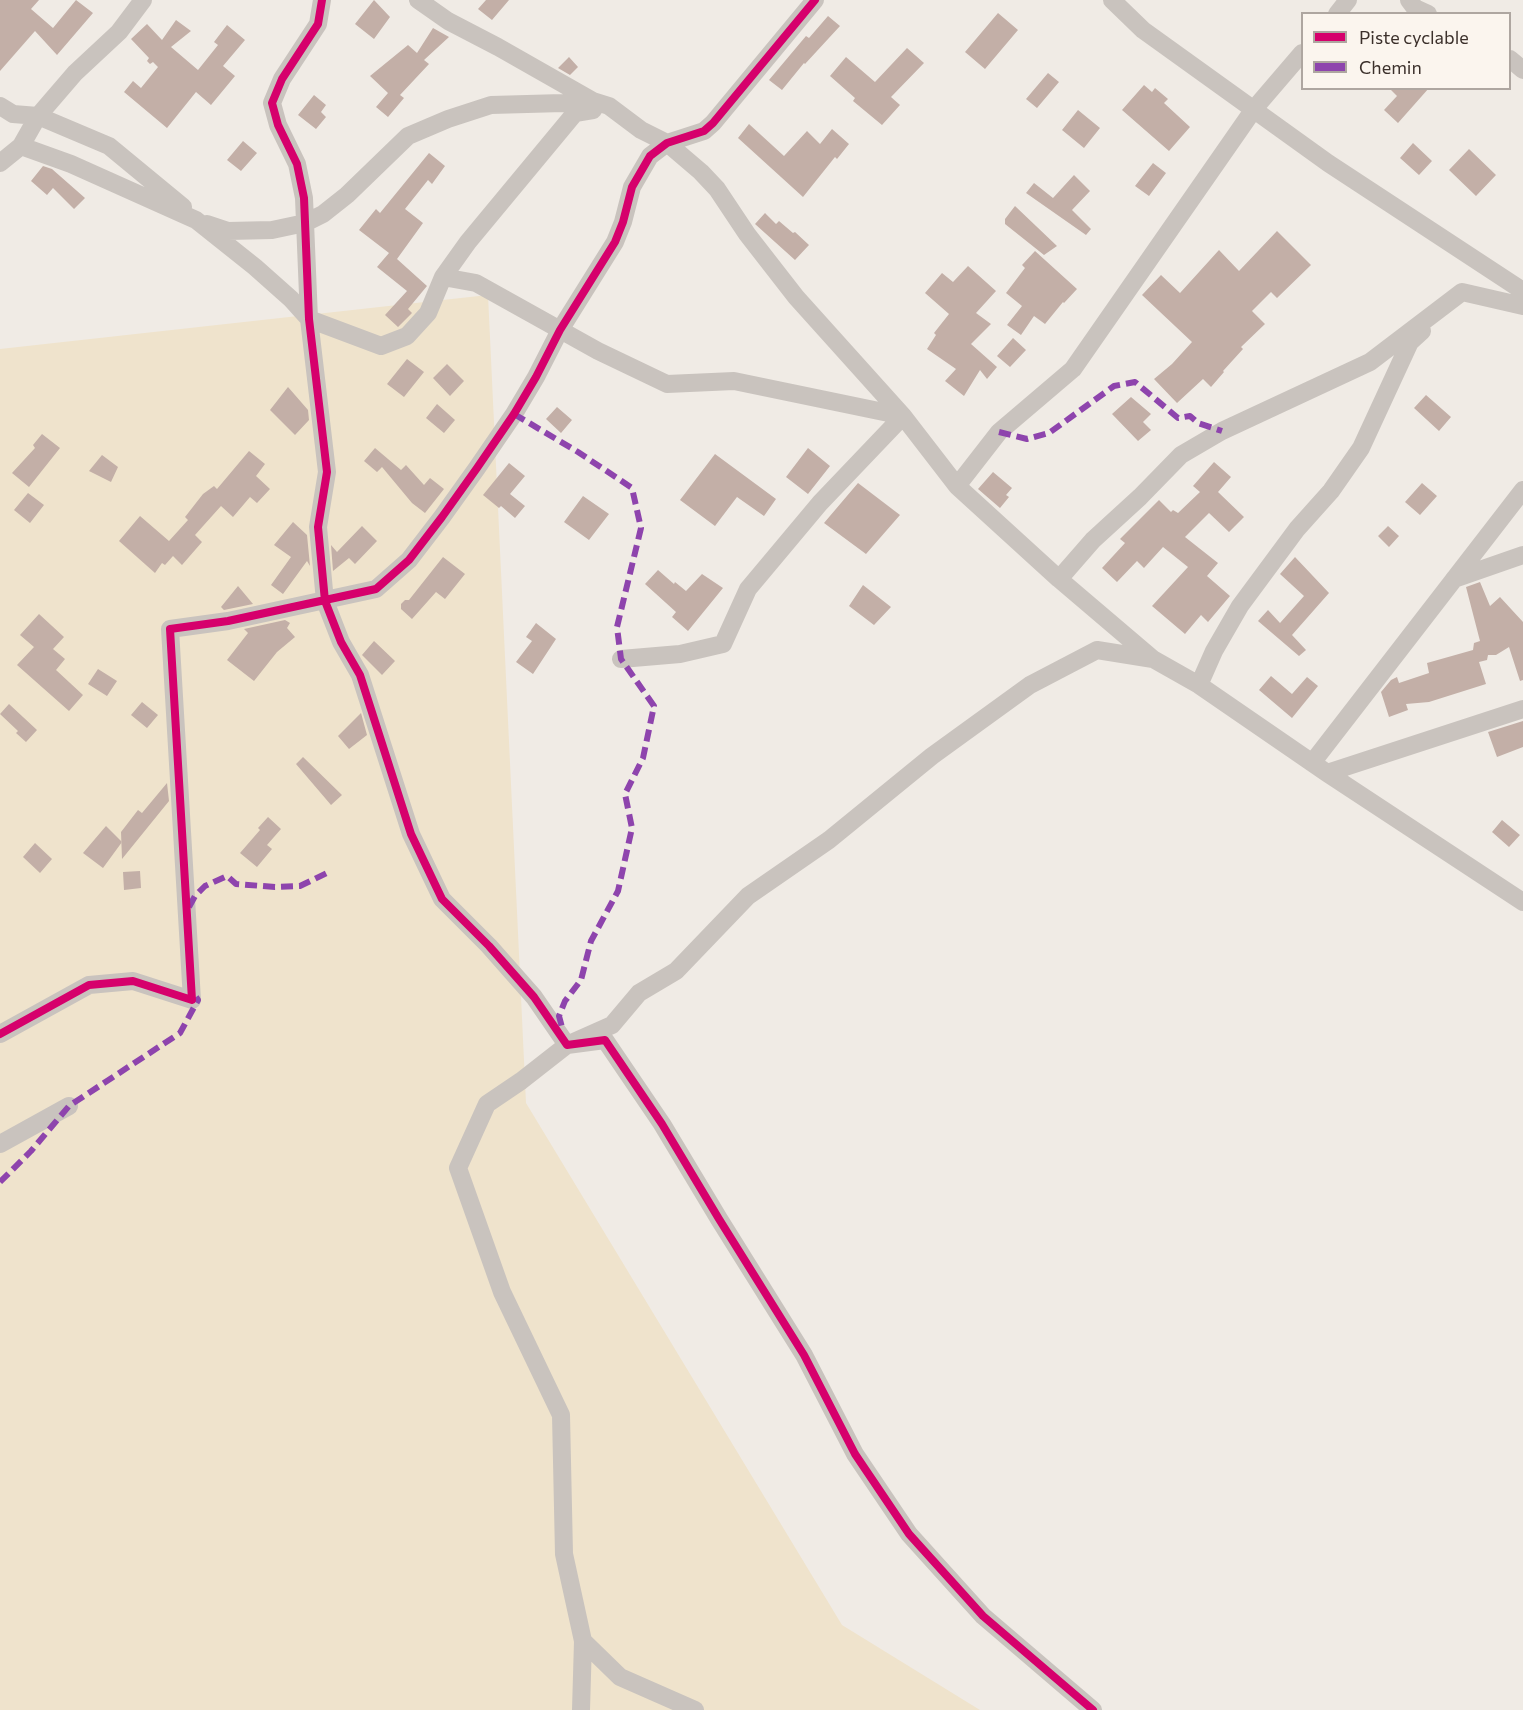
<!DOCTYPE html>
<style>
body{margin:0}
#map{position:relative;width:1523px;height:1710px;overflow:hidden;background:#f0ebe5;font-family:Commissioner,sans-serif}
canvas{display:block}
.legend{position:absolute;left:1301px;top:12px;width:210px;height:78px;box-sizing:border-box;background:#fbf5ee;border:2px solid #aea6a0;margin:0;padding:8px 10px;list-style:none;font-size:18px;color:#3b302b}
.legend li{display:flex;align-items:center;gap:12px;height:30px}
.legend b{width:30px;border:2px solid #aea6a0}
</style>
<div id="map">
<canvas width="1523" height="1710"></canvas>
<ul class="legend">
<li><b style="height:8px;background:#d6006c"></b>Piste cyclable</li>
<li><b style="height:8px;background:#8e44ad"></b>Chemin</li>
</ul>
</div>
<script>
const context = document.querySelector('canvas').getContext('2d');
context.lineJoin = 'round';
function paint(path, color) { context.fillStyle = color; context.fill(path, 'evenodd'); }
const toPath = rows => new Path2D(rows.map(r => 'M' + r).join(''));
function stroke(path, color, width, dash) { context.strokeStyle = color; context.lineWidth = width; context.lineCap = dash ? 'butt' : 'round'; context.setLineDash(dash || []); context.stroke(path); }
const sand = toPath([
 [488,295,526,1103,842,1625,980,1710,0,1710,0,349]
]);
const building = toPath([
 [0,0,39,0,31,9,53,28,76,0,93,13,57,55,35,31,0,71],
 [374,0,390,17,374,39,355,24],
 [486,0,509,0,492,20,478,9],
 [998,13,1018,30,985,69,965,52],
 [828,16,840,26,805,64,804,63,782,90,769,80,806,36,809,38],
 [176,20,191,31,171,47,198,70,218,45,214,42,227,25,245,40,223,66,235,76,211,105,196,92,167,128,124,92,133,81,141,88,158,67,153,62,150,64,147,61,149,58,131,39,147,24,162,40],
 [433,28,449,37,424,60,429,64,400,95,404,98,388,117,376,107,388,93,370,76,408,45,417,53],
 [907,48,924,63,891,97,900,105,882,125,853,101,855,98,830,76,846,57,875,82],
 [569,57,578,67,570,75,558,68],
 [1048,73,1059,82,1037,108,1026,99],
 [1144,85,1152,92,1155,88,1168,99,1164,103,1190,127,1169,151,1122,110],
 [1389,88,1429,88,1398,123,1384,110,1397,96],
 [314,95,326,105,321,112,326,117,316,129,298,115],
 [1078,110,1100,128,1084,148,1062,130],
 [749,124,784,156,807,131,820,144,832,129,849,144,837,159,835,157,803,197,738,138],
 [243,141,257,153,241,171,227,160],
 [1413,143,1432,161,1419,175,1400,158],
 [1469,149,1496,175,1476,196,1449,170],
 [429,153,445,166,432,184,428,180,405,209,423,223,397,259,427,286,408,309,412,313,398,327,385,315,407,291,377,267,389,253,359,230,376,209,380,213],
 [1153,163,1166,173,1149,196,1135,186],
 [43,166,52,169,85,198,74,209,53,188,47,195,31,181],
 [1074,175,1090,191,1072,210,1091,229,1086,235,1026,193,1034,183,1053,198],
 [1015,206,1057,246,1044,255,1005,224,1005,219],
 [765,213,776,224,779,221,793,233,795,232,809,245,795,260,755,224],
 [1277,231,1311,265,1277,298,1271,292,1252,311,1265,324,1241,347,1243,349,1223,371,1224,372,1211,387,1203,379,1177,403,1154,379,1172,364,1192,342,1142,295,1161,275,1180,293,1219,250,1239,271],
 [1035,251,1077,289,1064,303,1063,302,1045,324,1034,316,1021,335,1007,325,1022,306,1006,293,1025,268,1022,265],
 [968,266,996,291,976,313,991,324,971,344,997,367,987,379,980,370,964,396,945,381,956,369,927,349,936,335,934,333,949,314,925,293,942,273,953,282],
 [1013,338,1026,350,1010,367,997,356],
 [407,359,424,372,404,397,387,384],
 [447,364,464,381,450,396,433,378],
 [288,387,308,410,309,420,295,435,270,410],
 [1426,395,1451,417,1439,431,1414,408],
 [1131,397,1151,414,1143,422,1151,430,1138,441,1112,414],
 [437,404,455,420,444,433,426,418],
 [557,407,572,420,561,433,546,419],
 [42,434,60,448,29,487,12,473,35,448,33,445],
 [375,448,401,470,406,465,424,485,430,478,444,489,425,513,412,503,382,467,377,472,364,461],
 [808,448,830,466,808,494,786,477],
 [249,451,265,464,256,476,270,489,257,503,250,497,233,517,221,506,195,535,202,542,182,565,173,556,165,565,162,563,155,573,119,541,140,516,169,541,188,520,185,517,203,494,214,486,217,489],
 [715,454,776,499,764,516,737,497,715,526,680,500],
 [102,455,118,467,111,482,89,471],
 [1214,462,1231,477,1218,492,1244,517,1229,532,1209,513,1185,537,1218,563,1207,576,1230,596,1208,622,1201,615,1185,634,1152,606,1188,567,1163,547,1144,568,1137,561,1117,582,1102,568,1125,543,1120,539,1159,500,1171,512,1173,510,1178,513,1200,492,1193,486],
 [509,463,525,476,510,494,525,506,515,518,501,506,499,508,483,495],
 [993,472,1012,488,1006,495,1009,497,1000,508,978,489],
 [858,483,900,515,866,554,824,523],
 [1422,483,1437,496,1420,515,1405,502],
 [28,493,44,505,30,523,14,510],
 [583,496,609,514,589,540,564,522],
 [293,522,307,535,310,566,307,561,283,594,271,585,291,557,274,545],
 [362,526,377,541,355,564,349,558,333,571,331,545,337,552],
 [1388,526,1399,536,1389,547,1378,536],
 [443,557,465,574,445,599,436,592,412,619,401,609,401,604,405,600,409,600],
 [1295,557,1329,593,1292,635,1306,650,1299,656,1258,621,1268,610,1280,623,1304,596,1280,574],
 [658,570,674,584,675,582,686,591,702,574,723,588,688,631,672,617,676,612,645,584],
 [1480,582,1490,606,1500,597,1523,622,1523,680,1520,681,1509,647,1496,655,1488,655,1487,660,1479,662,1486,684,1429,702,1406,704,1408,710,1389,717,1381,692,1391,680,1397,677,1399,683,1429,673,1427,663,1473,650,1474,643,1480,641,1466,587],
 [863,585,891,607,874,625,849,606],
 [238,586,253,604,224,610,221,607],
 [39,614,64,637,53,649,65,659,56,670,83,695,69,711,17,665,34,647,20,635],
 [285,620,290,623,287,628,295,637,277,652,254,681,227,660,248,633,244,629],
 [536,623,556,639,533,674,516,662,532,641,526,637],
 [374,641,395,661,382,675,362,655],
 [98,669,117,681,107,696,88,684],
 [1271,676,1292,694,1307,677,1318,686,1292,718,1259,690],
 [142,702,158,715,147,728,131,715],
 [9,704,37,730,26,742,16,733,18,731,0,714],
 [361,713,367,735,349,749,338,736],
 [1523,721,1523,747,1497,757,1488,732],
 [303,757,342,795,331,805,296,764],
 [167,783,169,801,122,859,121,832,138,810,142,813],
 [268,817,281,829,267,845,272,849,257,867,240,853,260,830,258,828],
 [1502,820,1520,835,1509,847,1492,832],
 [106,826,122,842,103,868,83,853],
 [35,843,52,859,40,873,23,857],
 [140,871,141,888,124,890,123,872]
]);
const minor = toPath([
 [322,0,318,24,282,79,272,103,278,125,297,164,304,198,309,319,327,472,318,527,325,601,341,642,360,675,411,834,442,899,489,946,534,997,567,1045,605,1040,662,1124,719,1219,804,1355,855,1454,909,1534,983,1616,1093,1710],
 [418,0,448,21,498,47,593,101,609,106,641,130,667,143,701,172,717,189,747,234,796,297,903,416,957,486,1059,579,1153,659,1199,685,1327,773,1523,902],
 [1112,0,1143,30,1328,163,1523,291],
 [1409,0,1415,8,1428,14],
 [1337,14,1348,0],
 [1510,59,1523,70],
 [0,106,13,114,38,116,109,146,183,207],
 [21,146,38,116,75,73,119,32,143,0],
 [0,163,21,146,71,164,196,220,255,267,291,299,309,319,381,346,407,336,428,313,443,277,476,283,598,351,667,384,734,381,903,416],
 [207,224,228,231,272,230,305,223,323,214,347,195,408,136,448,119,491,105,563,103,593,105],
 [443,277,468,242,575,113,593,110],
 [957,486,999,432,1073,369,1254,109,1302,53],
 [1059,579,1093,540,1140,497,1181,455,1222,431,1370,362,1462,292,1523,306],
 [1454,579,1523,555],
 [621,659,680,654,723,644,748,589,820,503,903,416],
 [1199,685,1214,651,1240,606,1297,529,1331,491,1361,448,1410,342,1422,331],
 [1312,763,1523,490],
 [1327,773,1523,709],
 [0,1034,89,985,133,981,192,1000,170,629,228,621,376,589,409,560,442,517,477,468,514,414,536,377,560,330,615,242,623,222,632,187,650,156,667,143,704,131,713,123,815,0],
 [0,1144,69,1106],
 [581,1710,583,1641],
 [695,1710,620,1677,583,1641,564,1554,561,1415,502,1292,458,1168,487,1104,521,1081,567,1045,612,1025,639,993,676,971,748,896,829,840,932,756,1030,685,1097,650,1153,659]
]);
const quiet = toPath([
 [514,414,578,452,632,488,641,528,617,627,621,659,654,706,643,758,625,794,632,828,618,891,591,941,581,980,565,1001,559,1016,563,1031],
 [999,432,1027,439,1049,433,1114,386,1135,382,1178,418,1190,416,1198,423,1222,431],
 [189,907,195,896,205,886,227,876,236,884,275,887,300,886,329,872],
 [0,1182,31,1151,69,1106,180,1033,198,1000,196,997]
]);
const cycleway = toPath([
 [322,0,318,24,282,79,272,103,278,125,297,164,304,198,309,319,327,472,318,527,325,601,341,642,360,675,411,834,442,899,489,946,534,997,567,1045,605,1040,662,1124,719,1219,804,1355,855,1454,909,1534,983,1616,1093,1710],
 [0,1034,89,985,133,981,192,1000,170,629,228,621,376,589,409,560,442,517,477,468,514,414,536,377,560,330,615,242,623,222,632,187,650,156,667,143,704,131,713,123,815,0]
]);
paint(sand, '#efe3cc');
paint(building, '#c3afa7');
stroke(minor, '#c9c3be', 18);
stroke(quiet, '#8e44ad', 6, [12, 6]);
stroke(cycleway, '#d6006c', 8);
</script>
